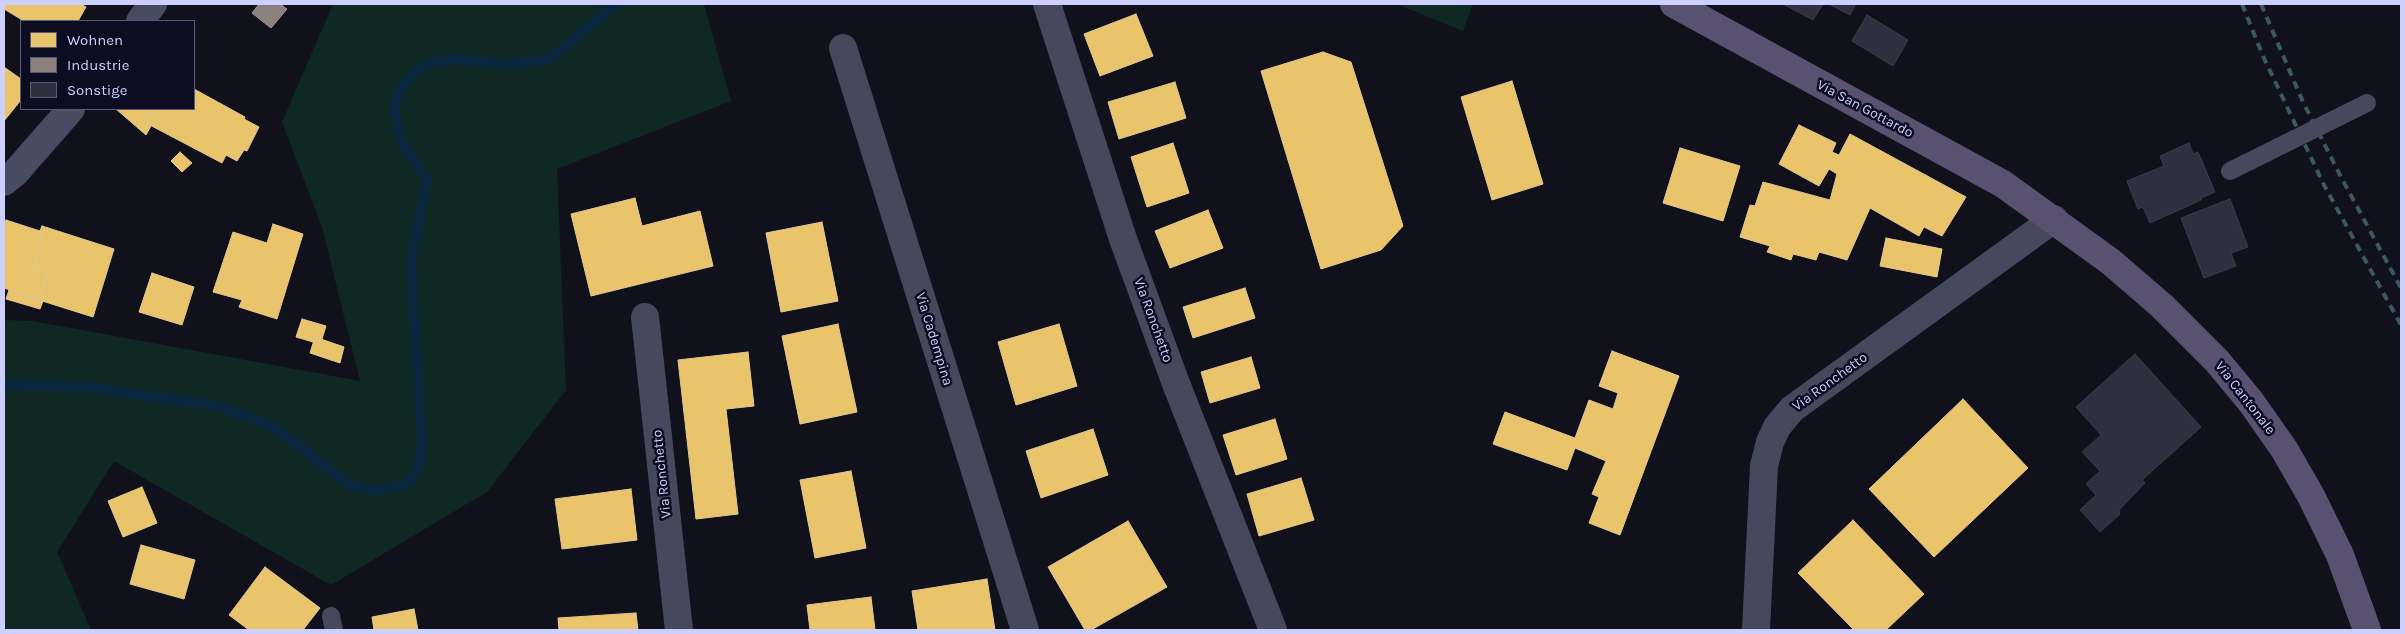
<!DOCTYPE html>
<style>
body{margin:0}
#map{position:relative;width:2405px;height:634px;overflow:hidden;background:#11111c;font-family:Karla,sans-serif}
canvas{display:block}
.frame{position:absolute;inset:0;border:5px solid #cdd0ff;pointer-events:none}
.legend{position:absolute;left:20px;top:20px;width:175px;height:90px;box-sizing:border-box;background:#0c0d21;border:1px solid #595b7a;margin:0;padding:6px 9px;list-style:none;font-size:15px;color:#cdd0ff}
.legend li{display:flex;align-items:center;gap:10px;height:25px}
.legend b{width:25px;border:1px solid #595b7a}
</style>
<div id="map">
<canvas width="2405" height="634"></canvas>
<div class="frame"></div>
<ul class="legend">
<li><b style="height:14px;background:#e9c46a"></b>Wohnen</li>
<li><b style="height:14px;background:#8a817c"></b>Industrie</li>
<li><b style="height:14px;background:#2f2f3f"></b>Sonstige</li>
</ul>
</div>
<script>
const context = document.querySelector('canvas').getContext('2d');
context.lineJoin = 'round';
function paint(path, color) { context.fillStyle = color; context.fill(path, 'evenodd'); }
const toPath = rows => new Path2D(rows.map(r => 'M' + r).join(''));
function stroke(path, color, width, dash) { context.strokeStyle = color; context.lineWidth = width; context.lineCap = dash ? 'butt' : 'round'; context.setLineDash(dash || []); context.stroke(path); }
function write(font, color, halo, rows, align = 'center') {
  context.font = font + ' Karla,sans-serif'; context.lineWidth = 5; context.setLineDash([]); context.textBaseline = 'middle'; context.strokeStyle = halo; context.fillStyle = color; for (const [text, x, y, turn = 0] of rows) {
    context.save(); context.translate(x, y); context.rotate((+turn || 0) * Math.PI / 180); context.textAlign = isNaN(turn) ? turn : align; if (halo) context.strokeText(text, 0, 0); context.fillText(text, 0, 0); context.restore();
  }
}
const green = toPath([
 [333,4,704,4,731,101,557,169,566,390,487,492,331,585,114,461,57,552,91,630,4,630,4,320,33,321,360,381,322,227,282,122],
 [1397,4,1473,4,1463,31]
]);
const homes = toPath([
 [4,4,81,4,86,7,78,21,24,21,4,9,4,4],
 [1136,14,1153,56,1100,76,1084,34,1136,14],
 [1323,52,1351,62,1403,226,1381,250,1321,269,1261,71,1323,52],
 [4,67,21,79,21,100,4,121,4,67],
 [1512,81,1543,184,1492,200,1461,97,1512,81],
 [1175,82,1186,118,1119,139,1108,102,1175,82],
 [194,89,245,117,244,119,259,127,247,151,244,150,237,161,226,155,222,163,146,123,154,109,194,109,194,89],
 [116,109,154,109,146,123,151,126,146,135,116,109],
 [1799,125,1836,143,1832,152,1839,155,1850,134,1966,197,1942,236,1924,227,1919,236,1870,208,1847,260,1819,252,1816,260,1793,254,1791,260,1767,252,1770,246,1740,237,1750,205,1755,206,1763,182,1830,200,1837,174,1829,169,1819,186,1779,164,1799,125],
 [1173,143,1189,193,1147,207,1131,157,1173,143],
 [1680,148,1740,166,1723,221,1663,203,1680,148],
 [180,152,192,163,182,172,171,161,180,152],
 [635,198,642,226,700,211,713,266,591,296,571,214,635,198],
 [1208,210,1223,248,1170,268,1155,231,1208,210],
 [6,220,43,232,33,268,48,274,39,300,4,288,4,229,6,220],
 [822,222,838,301,781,312,766,233,822,222],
 [273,224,303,234,277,319,239,307,242,300,213,292,233,232,267,243,273,224],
 [42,226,114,249,93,317,39,300,48,274,33,268,43,232,40,231,42,226],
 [1886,238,1942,249,1937,277,1880,266,1886,238],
 [152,273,194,287,182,325,139,312,152,273],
 [1245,288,1255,318,1193,338,1183,307,1245,288],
 [9,290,43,301,40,309,6,299,9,290],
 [302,319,326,326,322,339,315,337,313,342,296,337,302,319],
 [838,324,857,412,800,424,782,336,838,324],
 [1059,324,1077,386,1016,405,998,342,1059,324],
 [315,337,344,347,340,363,310,353,315,337],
 [1612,351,1679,376,1620,535,1589,523,1599,497,1592,494,1606,461,1575,448,1567,470,1493,444,1505,412,1575,438,1589,400,1613,409,1618,393,1599,386,1612,351],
 [748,352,754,406,726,409,738,514,696,519,678,360,748,352],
 [1251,357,1260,388,1210,403,1201,372,1251,357],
 [1963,399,2028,468,1934,557,1869,489,1963,399],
 [1275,419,1287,459,1236,475,1223,435,1275,419],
 [1093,429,1108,475,1041,498,1026,451,1093,429],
 [851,471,866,548,815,558,800,480,851,471],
 [1301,478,1314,520,1259,536,1247,494,1301,478],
 [142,487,157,523,123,537,108,501,142,487],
 [631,489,637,540,562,549,555,499,631,489],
 [1853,520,1924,594,1886,630,1854,630,1798,573,1853,520],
 [1128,521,1167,587,1091,630,1085,630,1048,567,1128,521],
 [141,545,195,560,184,599,130,584,141,545],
 [265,567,320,608,303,630,249,630,229,615,265,567],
 [987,579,995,630,918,630,912,591,987,579],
 [871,597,875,630,810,630,807,605,871,597],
 [414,609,418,630,374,630,372,617,414,609],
 [636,613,638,630,559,630,558,618,636,613]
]);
const industry = toPath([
 [259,4,280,4,287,9,271,28,252,13,259,4]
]);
const stream = toPath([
 [4,384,93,388,217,406,273,426,349,485,375,491,408,483,418,470,422,445,411,264,427,179,402,143,394,111,399,90,417,70,433,62,456,59,508,65,551,58,616,4]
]);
const building = toPath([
 [1783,4,1823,4,1813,20,1783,4],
 [1829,4,1856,4,1850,15,1829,4],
 [1867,15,1908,40,1893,66,1852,41,1867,15],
 [2189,143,2193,154,2198,152,2215,192,2201,198,2201,200,2150,223,2143,207,2138,209,2127,181,2164,166,2160,156,2189,143],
 [2230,199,2248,247,2231,253,2236,266,2204,278,2181,218,2230,199],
 [2135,354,2201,427,2142,480,2145,483,2119,510,2120,514,2100,532,2080,510,2096,495,2086,484,2100,471,2082,452,2101,435,2076,407,2135,354]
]);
const lane = toPath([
 [331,616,334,630]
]);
const street = toPath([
 [1047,4,1123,239,1175,381,1273,630],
 [843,48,1025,630],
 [645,317,679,630],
 [1756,630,1764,466,1770,442,1777,427,1792,409,2054,219]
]);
const secondary = toPath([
 [140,21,153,4],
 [4,182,15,173,71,109]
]);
const primary = toPath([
 [1674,4,2003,184,2111,262,2162,306,2217,361,2251,402,2284,449,2311,496,2340,555,2367,630]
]);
const rail = toPath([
 [2242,4,2263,56,2324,185,2401,325],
 [2261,4,2303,102,2341,177,2401,288]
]);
const laneBridge = toPath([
 [2230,171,2367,103]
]);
const streetNames = [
 ["Via San Gottardo",1865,109,28],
 ["Via Ronchetto",1153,320,70],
 ["Via Cadempina",934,339,73],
 ["Via Ronchetto",1830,382,-36],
 ["Via Cantonale",2245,398,52],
 ["Via Ronchetto",662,474,-96]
];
paint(green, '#0f2824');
paint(homes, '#e9c46a');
stroke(homes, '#e1c897', 1);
paint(industry, '#8a817c');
stroke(industry, '#9e99a3', 1);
stroke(stream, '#0b273f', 10);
paint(building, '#2f2f3f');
stroke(building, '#3b3c51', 1);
stroke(lane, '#46495d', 18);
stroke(street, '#46495d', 28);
stroke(secondary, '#484c63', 28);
stroke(primary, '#585270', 28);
stroke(rail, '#3c5762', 4, [8, 6]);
stroke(laneBridge, '#46495d', 18);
write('14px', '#cdd0ff', '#0c0d21', streetNames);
</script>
